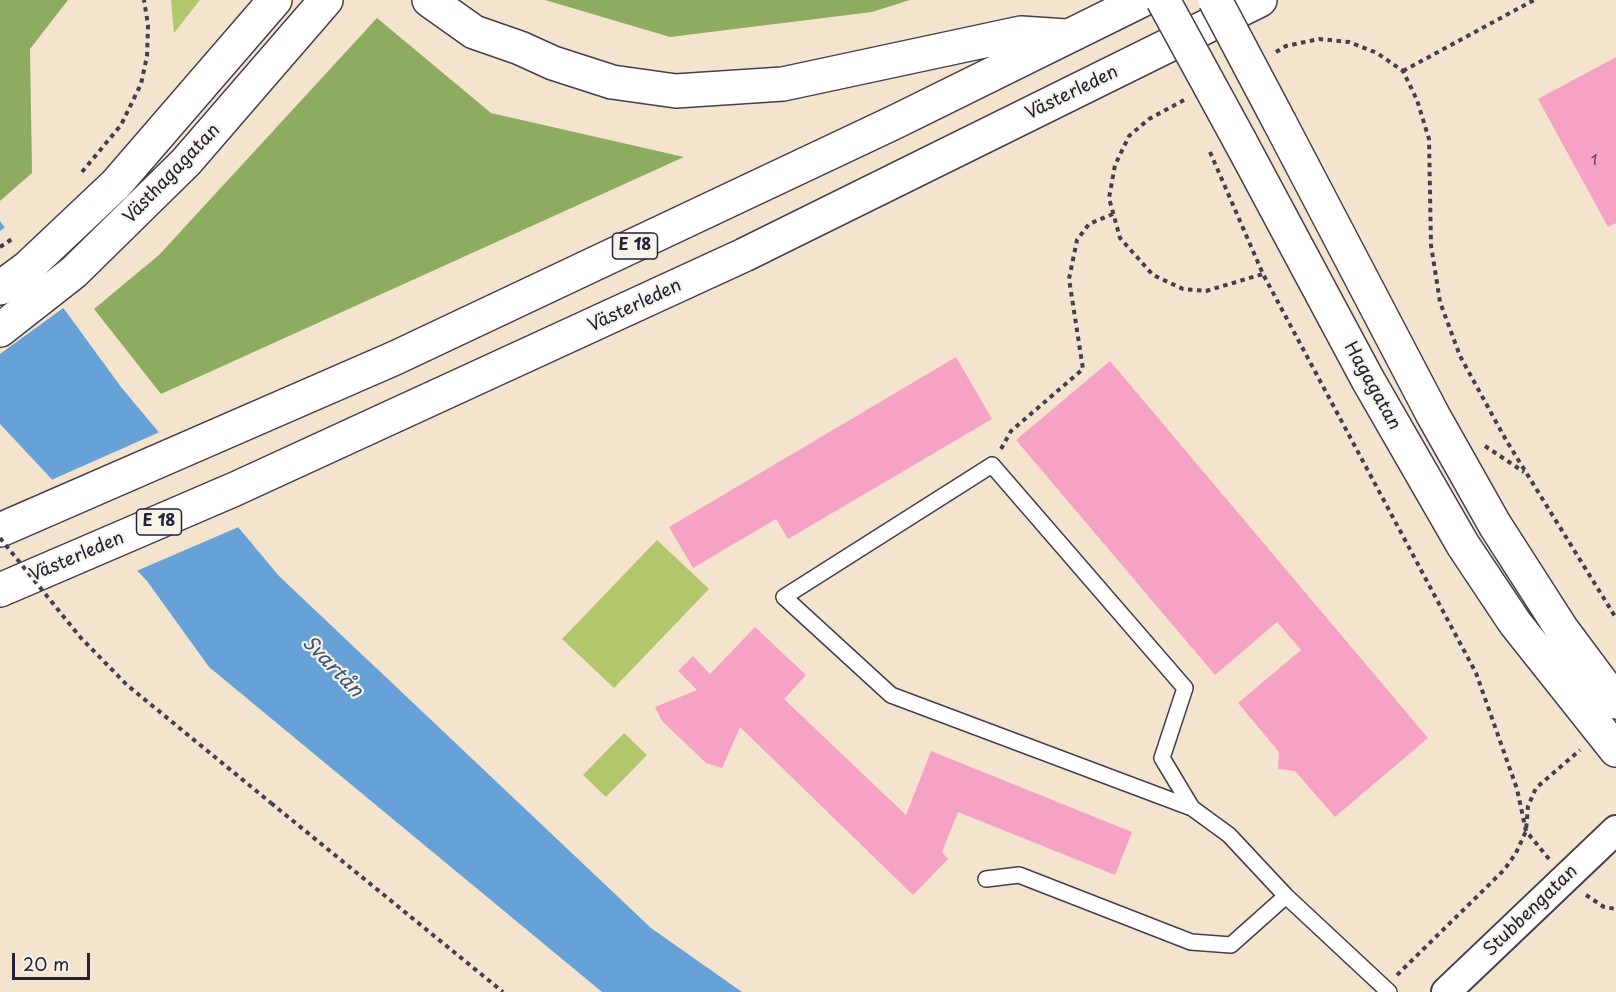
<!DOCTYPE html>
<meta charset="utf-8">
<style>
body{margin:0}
#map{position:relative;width:1616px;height:992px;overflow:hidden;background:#f5e4cd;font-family:"Playpen Sans",sans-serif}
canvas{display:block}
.scale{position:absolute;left:12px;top:953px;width:78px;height:27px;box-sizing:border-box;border:3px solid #22223b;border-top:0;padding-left:8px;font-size:18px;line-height:21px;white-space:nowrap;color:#22223b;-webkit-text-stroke:4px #f7f3e8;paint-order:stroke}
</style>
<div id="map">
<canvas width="1616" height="992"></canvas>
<div class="scale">20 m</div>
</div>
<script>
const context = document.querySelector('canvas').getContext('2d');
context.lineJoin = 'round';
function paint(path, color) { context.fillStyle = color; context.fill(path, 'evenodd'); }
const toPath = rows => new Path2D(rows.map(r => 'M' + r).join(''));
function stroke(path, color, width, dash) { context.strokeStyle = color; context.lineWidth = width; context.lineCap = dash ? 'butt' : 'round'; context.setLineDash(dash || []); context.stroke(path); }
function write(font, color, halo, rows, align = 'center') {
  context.font = font + ' "Playpen Sans",sans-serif'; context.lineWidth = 4.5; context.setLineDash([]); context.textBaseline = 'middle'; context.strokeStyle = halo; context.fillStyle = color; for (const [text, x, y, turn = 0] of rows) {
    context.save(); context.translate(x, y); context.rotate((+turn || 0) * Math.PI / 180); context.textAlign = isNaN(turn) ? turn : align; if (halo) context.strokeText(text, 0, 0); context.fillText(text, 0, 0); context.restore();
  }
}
const green = toPath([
 [171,0,200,0,174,33],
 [657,540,709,589,614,688,562,639],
 [624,733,647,755,606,797,583,775]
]);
const forest = toPath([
 [0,0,68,0,30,49,32,173,0,201],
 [545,0,910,0,872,12,670,37],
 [377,18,491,113,684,157,161,394,94,309,159,255]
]);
const water = toPath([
 [0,221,121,387,279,576,651,928,742,992,602,992,209,667,147,581,0,424]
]);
const pier = toPath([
 [7,226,66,306,0,354,0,231],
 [162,431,241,526,134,572,49,481]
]);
const building = toPath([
 [1616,57,1616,223,1608,227,1538,99],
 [956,357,992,419,788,539,776,519,693,568,669,527],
 [1110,361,1428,738,1335,817,1295,771,1278,769,1279,752,1238,703,1301,650,1277,622,1215,675,1016,440],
 [755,627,806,675,784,699,906,815,931,751,1132,832,1115,875,958,812,942,852,948,859,913,895,740,727,722,768,706,763,662,721,655,707,697,690,678,671,693,656,710,674]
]);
const path = toPath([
 [1276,52,1286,46,1319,39,1349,42,1377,53,1403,71,1417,100,1429,139,1431,245,1440,302,1460,356,1506,440,1616,618],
 [1403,71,1534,0],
 [1184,100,1149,119,1129,136,1115,165,1109,198,1120,238,1153,275,1183,289,1206,291,1263,274],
 [1210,152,1263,274,1476,673,1517,789,1526,831,1549,859],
 [82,172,121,125,141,84,147,56,148,25,144,0],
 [0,247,12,239],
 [1485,446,1524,472],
 [1001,449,1011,431,1083,369,1069,279,1077,240,1089,224,1113,214],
 [271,803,503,992],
 [1586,895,1604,907,1616,909],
 [1397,975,1504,870,1516,853,1526,831,1528,806,1536,788,1580,750]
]);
const service = toPath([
 [1192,808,1162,758,1185,688,992,465,784,597,891,695,1192,808,1229,835,1286,896,1389,992],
 [986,879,1019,875,1191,942,1231,945,1286,896]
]);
const minor = toPath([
 [1446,992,1616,830]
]);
const tertiary = toPath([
 [1280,123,1433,415,1495,525,1561,628,1616,702],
 [1240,141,1368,380,1463,545,1515,623,1616,750]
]);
const secondary = toPath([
 [0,288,27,268,116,184,275,0],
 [0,330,74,272,186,162,326,0]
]);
const motorway = toPath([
 [429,0,474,32,520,48,553,63,612,82,676,91,783,84,1021,33,1066,36],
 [0,530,395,358,895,122,1142,0],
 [0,590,235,489,744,255,1260,0]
]);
const pathBridge = toPath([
 [0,538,81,638,127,685,271,803]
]);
const tertiaryBridge = toPath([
 [1163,0,1240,141],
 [1215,0,1280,123]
]);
const numberNames = [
 ["1",1594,161]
];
const shields = [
 [635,246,45],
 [159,522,45]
];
const shieldNames = [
 ["E 18",635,246],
 ["E 18",159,522]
];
const streetNames = [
 ["Västerleden",1072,93,-26],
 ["Västhagagatan",172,174,-46],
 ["Västerleden",635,306,-25],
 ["Hagagatan",1372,386,61],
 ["Västerleden",77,557,-23],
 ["Stubbengatan",1531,911,-44]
];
const waterNames = [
 ["Svartån",332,667,46]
];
paint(green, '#b2c76c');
paint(forest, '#8dac60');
paint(water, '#66a2d7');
paint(pier, '#f5e4cd');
paint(building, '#f5a2c5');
stroke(service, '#423f51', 18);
stroke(minor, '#423f51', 32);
stroke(tertiary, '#423f51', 36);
stroke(secondary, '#423f51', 36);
stroke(motorway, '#423f51', 36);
stroke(path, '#423f51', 4, [4.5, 4.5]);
stroke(service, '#fff', 15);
stroke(minor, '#fff', 28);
stroke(tertiary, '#fff', 33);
stroke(secondary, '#fff', 33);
stroke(motorway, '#fff', 33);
stroke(tertiaryBridge, '#423f51', 36, []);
stroke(pathBridge, '#423f51', 4, [4.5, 4.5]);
stroke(tertiaryBridge, '#fff', 33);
write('15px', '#57425e', null, numberNames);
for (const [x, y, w] of shields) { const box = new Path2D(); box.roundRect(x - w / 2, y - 13, w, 26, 4.5); context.fillStyle = '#f7f3e8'; context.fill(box); stroke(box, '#22223b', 1.5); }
write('bold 16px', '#22223b', null, shieldNames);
write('18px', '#22223b', '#f7f3e8', streetNames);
write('italic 20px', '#3d5579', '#f7f3e8', waterNames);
</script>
